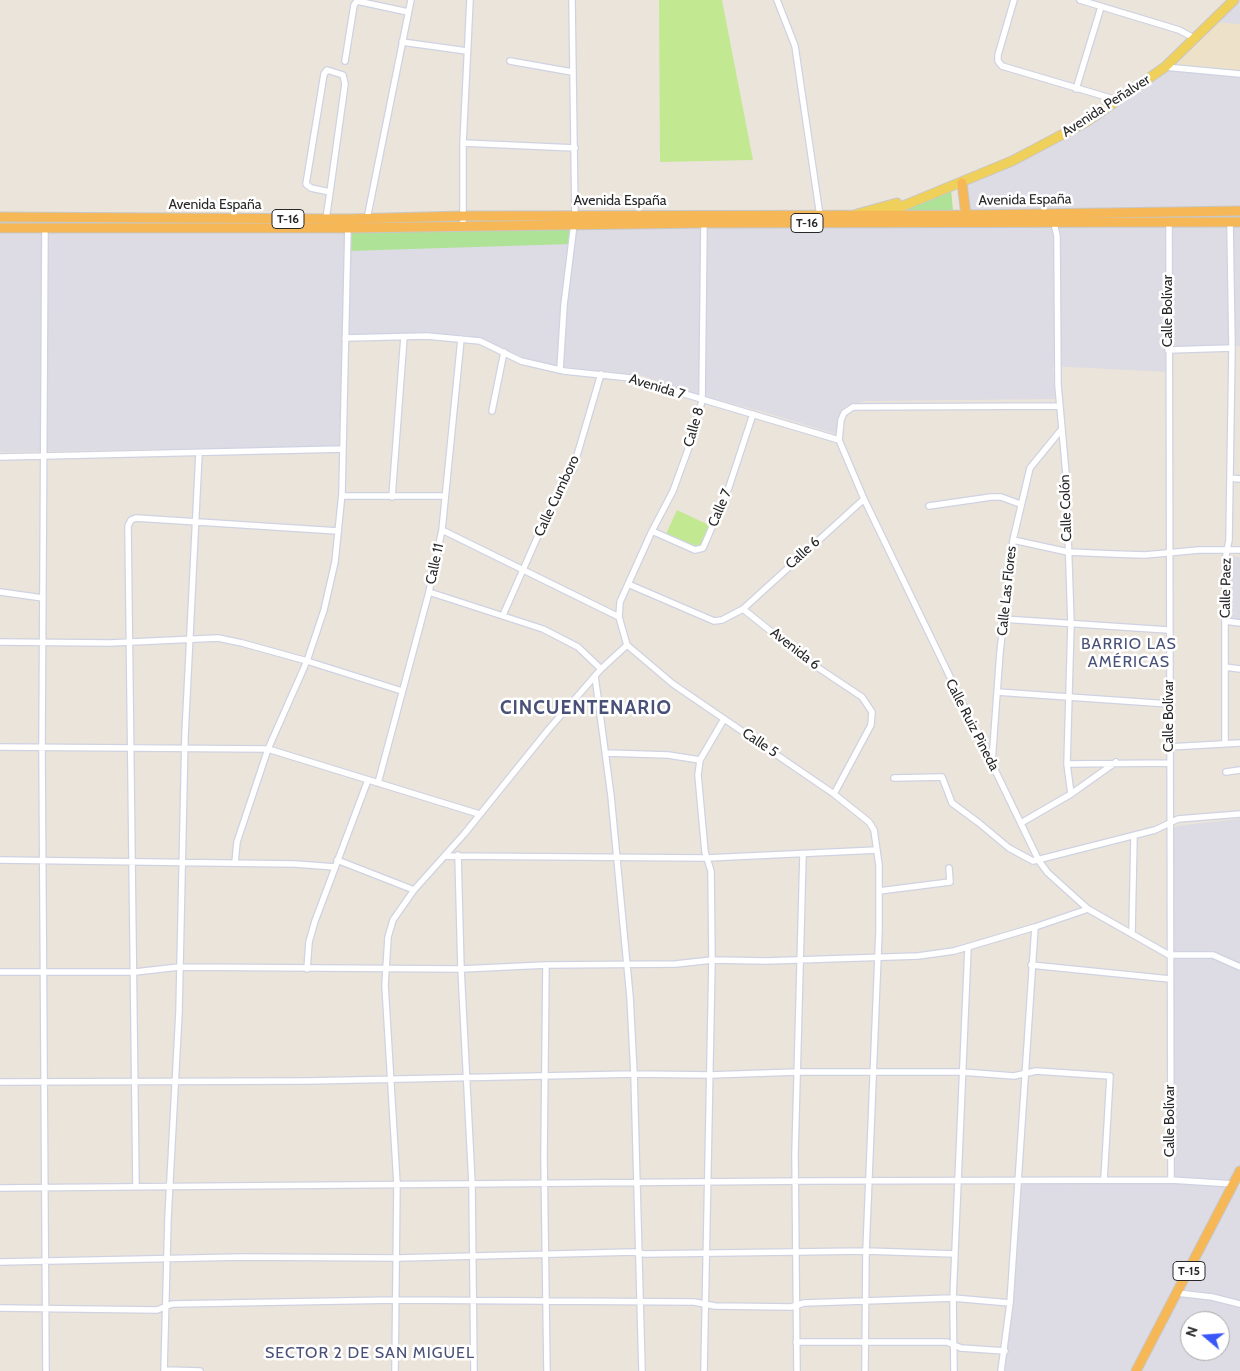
<!DOCTYPE html>
<meta charset="utf-8">
<style>
body{margin:0}
#map{position:relative;width:1240px;height:1371px;overflow:hidden;background:#ebe4da;font-family:Cabin,sans-serif}
canvas{display:block}
.north{position:absolute;left:1180px;top:1311px;width:50px;height:50px;box-sizing:border-box;background:#fff;border:1px solid #a9a9a9;border-radius:50%;rotate:288deg;font-size:14px;font-weight:700;line-height:20px;text-align:center;color:#282828}
.north::after{content:'';display:block;margin:auto;width:18px;height:22px;background:#3a58f8;clip-path:polygon(50% 0,100% 100%,50% 72%,0 100%)}
</style>
<div id="map">
<canvas width="1240" height="1371"></canvas>
<div class="north">N</div>
</div>
<script>
const context = document.querySelector('canvas').getContext('2d');
context.lineJoin = 'round';
function paint(path, color) { context.fillStyle = color; context.fill(path, 'evenodd'); }
const toPath = rows => new Path2D(rows.map(r => 'M' + r).join(''));
function stroke(path, color, width, dash) { context.strokeStyle = color; context.lineWidth = width; context.lineCap = dash ? 'butt' : 'round'; context.setLineDash(dash || []); context.stroke(path); }
function write(font, color, halo, rows, align = 'center') {
  context.font = font + ' Cabin,sans-serif'; context.lineWidth = 5; context.setLineDash([]); context.textBaseline = 'middle'; context.strokeStyle = halo; context.fillStyle = color; for (const [text, x, y, turn = 0] of rows) {
    context.save(); context.translate(x, y); context.rotate((+turn || 0) * Math.PI / 180); context.textAlign = isNaN(turn) ? turn : align; if (halo) context.strokeText(text, 0, 0); context.fillText(text, 0, 0); context.restore();
  }
}
const industrial = toPath([
 [1236,0,1240,0,1240,346,1166,349,1166,372,1053,366,1055,399,866,401,852,404,846,406,839,416,836,434,761,411,698,395,640,375,556,366,522,357,484,339,464,335,407,333,343,336,339,446,0,452,0,223,349,224,473,221,967,218,964,184,1011,167,1087,126,1163,71],
 [1228,556,1240,557,1240,623,1227,620],
 [1240,819,1240,1166,1231,1185,1240,1186,1240,1371,1003,1371,1019,1183,1174,1184,1172,830,1177,826],
 [1190,1321,1220,1321,1220,1351,1190,1351]
]);
const education = toPath([
 [1211,22,1240,24,1240,74,1165,67]
]);
const green = toPath([
 [951,189,953,211,901,211],
 [574,225,571,244,347,251,348,228]
]);
const pitch = toPath([
 [659,0,722,0,753,160,660,162],
 [677,510,711,526,700,549,666,534]
]);
const minor = toPath([
 [777,0,795,46,820,216],
 [1014,0,998,55,998,61,1002,66,1117,100],
 [1080,0,1179,30,1194,38],
 [402,42,467,51],
 [345,61,354,5,357,1,408,12],
 [510,61,572,72],
 [1165,67,1240,74],
 [1076,89,1101,7],
 [463,143,575,148],
 [326,219,330,192,345,84,343,75,327,70,324,74,306,184,311,188,330,192],
 [367,219,411,0],
 [1169,222,1171,1180],
 [1054,223,1057,236,1058,385,1066,474,1071,624,1067,764,1071,794],
 [463,226,463,143,470,0],
 [45,227,42,747,46,1371],
 [345,338,427,336,480,341,521,361,564,371,631,378,839,440],
 [1168,350,1232,348],
 [560,370,564,305,575,216,572,0],
 [1060,406,853,407,844,413,841,420,839,440,864,499,1039,861,1048,873,1088,909,1169,955,1213,955,1240,967],
 [492,411,504,352],
 [0,457,343,449],
 [1230,478,1240,479],
 [342,496,444,496],
 [392,497,404,337],
 [929,506,991,497,1001,497,1020,504],
 [442,530,619,617,627,645],
 [652,531,695,550,703,548,728,490,753,414],
 [1013,540,1068,552,1114,554,1145,555,1199,550,1240,550],
 [628,584,714,621,722,620,743,609,808,661,862,697,872,712,871,725,834,794],
 [0,592,43,598],
 [429,592,543,629,578,647,601,669],
 [743,609,864,499],
 [503,615,545,520,573,469,601,374],
 [619,617,620,602,652,531,673,491,689,447,702,401,704,223],
 [1003,619,1168,630],
 [1225,621,1240,623],
 [0,642,110,643,218,638,242,643,307,661,402,691],
 [627,645,673,684,834,794,869,822,874,830,879,865,879,931,866,1251,865,1371],
 [1225,667,1240,669],
 [595,676,611,796,630,997,634,1074,642,1371],
 [997,692,1169,704],
 [1225,744,1225,560,1229,540,1232,348,1230,222],
 [0,747,268,749,479,814],
 [1169,747,1240,743],
 [606,753,668,755,700,760],
 [992,762,1000,652,1013,540,1030,468,1061,430],
 [1067,764,1169,763],
 [1226,772,1240,770],
 [894,778,942,777,952,803,979,823,1009,848,1033,861,1155,830,1178,819,1240,814],
 [378,783,429,592,442,530,461,339],
 [1021,823,1071,794,1116,762],
 [458,855,461,969,472,1184,474,1371],
 [445,856,707,858,877,850],
 [0,860,295,864,335,867],
 [337,860,414,890],
 [235,863,237,842,268,749,307,661,324,610,335,562,342,493,348,226],
 [879,891,950,882,949,868],
 [1132,933,1134,837],
 [546,965,544,1157,547,1371],
 [1031,965,1170,979],
 [307,969,309,942,315,921,368,780],
 [0,972,135,972,179,967,461,969,546,965,676,964,712,960,766,961,918,956,954,951,1035,927,1088,909],
 [0,1082,308,1081,634,1074,710,1075,797,1072,962,1072,1014,1076,1036,1071,1110,1076,1104,1180],
 [136,1187,128,526,131,520,136,518,338,531],
 [0,1188,808,1181,1171,1180,1234,1184],
 [0,1262,243,1257,398,1258,633,1252,645,1254,866,1251,955,1254],
 [1177,1293,1212,1297,1240,1304],
 [0,1308,157,1310,172,1304,396,1300,694,1302,715,1306,791,1307,804,1303,953,1298,1010,1303],
 [796,1342,947,1342,961,1348,1005,1351],
 [164,1370,200,1371],
 [164,1371,168,1218,179,1012,185,735,199,453],
 [395,1371,397,1184,385,985,388,937,393,920,414,890,465,833,548,730,601,669,627,645],
 [704,1371,712,960,711,871,705,852,698,775,700,760,724,719],
 [797,1371,795,1154,803,855],
 [954,1371,953,1298,968,947],
 [1001,1371,1010,1303,1035,927]
]);
const primary = toPath([
 [857,214,897,203],
 [881,215,1012,161,1086,122,1165,67,1234,0]
]);
const trunk = toPath([
 [962,183,966,215],
 [0,217,348,219,463,216,966,215,1240,211],
 [0,228,348,228,704,223,1240,222],
 [1136,1371,1240,1171]
]);
const shields = [
 [288,219,32],
 [807,223,32],
 [1189,1271,32]
];
const shieldNames = [
 ["T-16",288,219],
 ["T-16",807,223],
 ["T-15",1189,1271]
];
const streetNames = [
 ["Avenida Peñalver",1106,106,-33],
 ["Avenida España",1025,200,-1],
 ["Avenida España",620,201],
 ["Avenida España",215,205],
 ["Calle Bolívar",1168,311,-90],
 ["Avenida 7",657,387,17],
 ["Calle 8",694,427,-74],
 ["Calle Cumboro",557,496,-65],
 ["Calle 7",720,508,-67],
 ["Calle Colón",1066,508,-92],
 ["Calle 6",803,553,-42],
 ["Calle 11",435,564,-78],
 ["Calle Paez",1226,588,-89],
 ["Calle Las Flores",1007,591,-84],
 ["Avenida 6",795,649,38],
 ["Calle Bolívar",1169,716,-90],
 ["Calle Ruiz Pineda",972,725,63],
 ["Calle 5",760,743,34],
 ["Calle Bolívar",1170,1121,-90]
];
const quarterNames = [
 ["BARRIO LAS",1129,644],
 ["AMÉRICAS",1129,662],
 ["SECTOR 2 DE SAN MIGUEL",370,1353]
];
const districtNames = [
 ["CINCUENTENARIO",586,708]
];
paint(industrial, '#dddbe3');
paint(education, '#ede2c9');
paint(green, '#aee296');
paint(pitch, '#c2e992');
stroke(minor, '#cfd2e2', 8);
stroke(primary, '#c7c7c7', 11);
stroke(trunk, '#c7c7c7', 11);
stroke(minor, '#fff', 5.5);
stroke(primary, '#efd05b', 9);
stroke(trunk, '#f6b857', 9);
for (const [x, y, w] of shields) { const box = new Path2D(); box.roundRect(x - w / 2, y - 9.5, w, 19, 4); context.fillStyle = '#fff'; context.fill(box); stroke(box, '#282828', 1); }
write('bold 12px', '#282828', null, shieldNames);
write('14px', '#282828', '#fff', streetNames);
context.letterSpacing = '1px';
write('16px', '#495178', '#fff', quarterNames);
context.letterSpacing = '0px';
context.letterSpacing = '1px';
write('bold 19px', '#495178', '#fff', districtNames);
context.letterSpacing = '0px';
</script>
